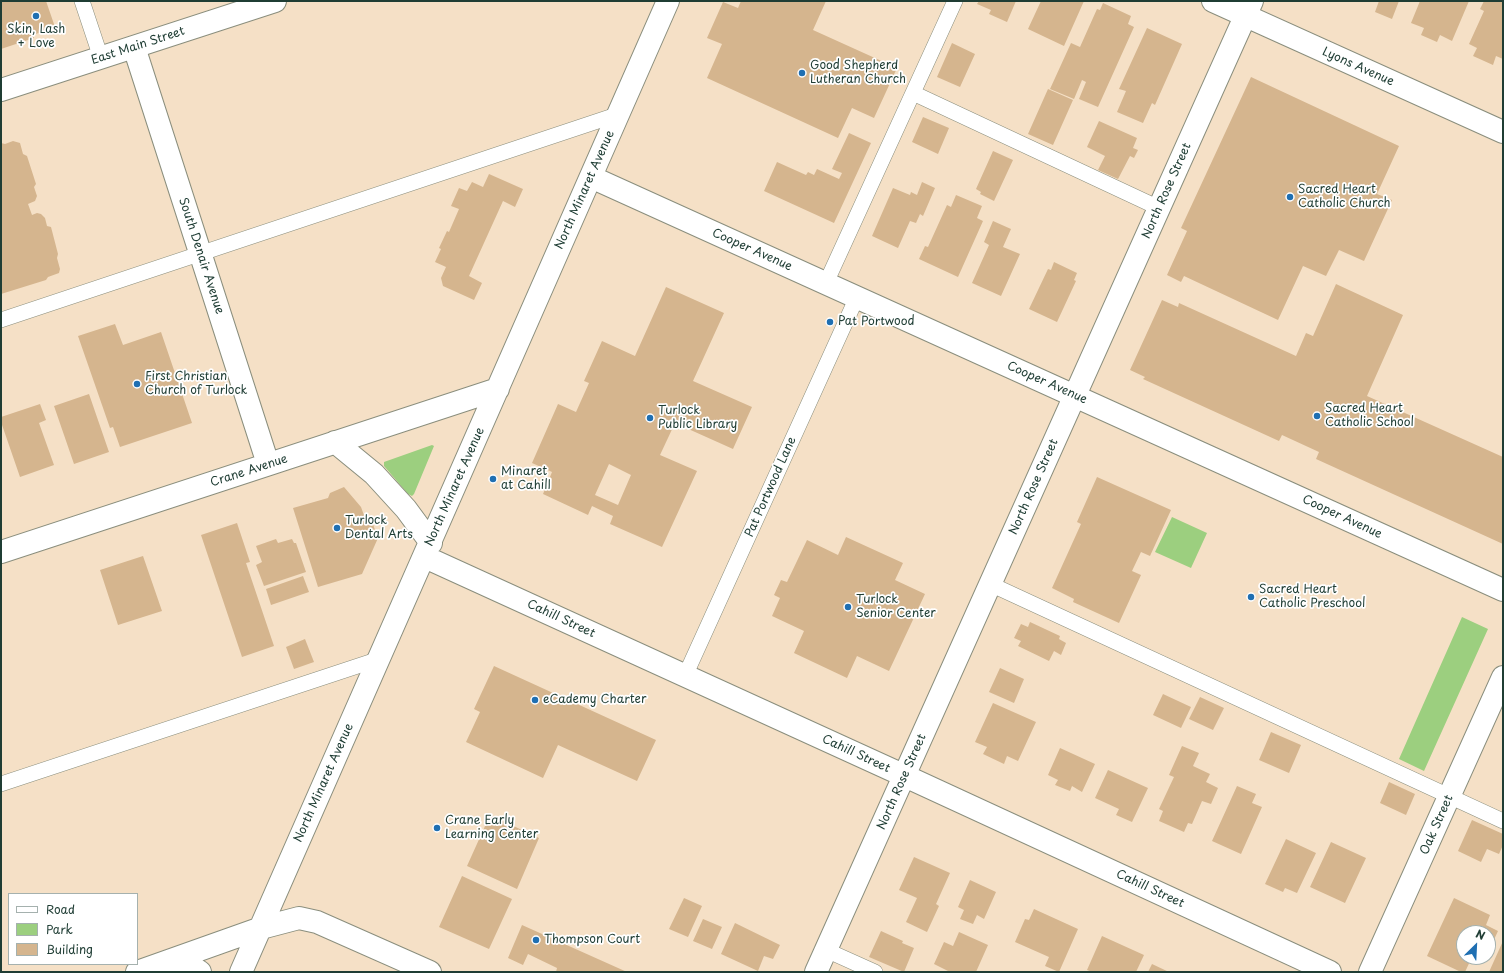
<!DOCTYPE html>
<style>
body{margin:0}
#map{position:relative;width:1504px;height:973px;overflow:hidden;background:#f5e0c6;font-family:"Playpen Sans",sans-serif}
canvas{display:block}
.frame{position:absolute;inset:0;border:2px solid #1f3d34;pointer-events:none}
.legend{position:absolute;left:8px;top:893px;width:130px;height:72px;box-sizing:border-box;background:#fff;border:1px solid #a5b1ae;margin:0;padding:5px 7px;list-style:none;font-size:12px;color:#1f3d34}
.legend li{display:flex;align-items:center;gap:8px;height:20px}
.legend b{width:20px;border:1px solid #a5b1ae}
.north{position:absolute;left:1456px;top:925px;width:40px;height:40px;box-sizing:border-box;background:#fff;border:1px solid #a5b1ae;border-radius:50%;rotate:24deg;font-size:11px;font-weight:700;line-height:16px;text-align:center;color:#1f3d34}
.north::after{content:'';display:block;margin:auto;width:14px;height:18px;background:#1f6fb2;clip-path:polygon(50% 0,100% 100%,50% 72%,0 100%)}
</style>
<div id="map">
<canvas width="1504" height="973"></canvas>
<div class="frame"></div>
<ul class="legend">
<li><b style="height:5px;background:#fff"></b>Road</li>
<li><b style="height:11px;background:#9ccf7f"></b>Park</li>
<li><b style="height:11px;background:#d5b58e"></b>Building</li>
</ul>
<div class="north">N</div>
</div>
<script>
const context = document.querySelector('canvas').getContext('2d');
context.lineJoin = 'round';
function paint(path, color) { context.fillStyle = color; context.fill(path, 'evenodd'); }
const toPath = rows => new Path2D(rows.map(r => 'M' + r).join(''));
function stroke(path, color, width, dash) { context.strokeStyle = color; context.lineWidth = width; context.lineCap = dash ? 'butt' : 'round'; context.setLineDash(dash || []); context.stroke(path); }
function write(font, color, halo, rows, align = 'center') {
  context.font = font + ' "Playpen Sans",sans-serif'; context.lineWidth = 3.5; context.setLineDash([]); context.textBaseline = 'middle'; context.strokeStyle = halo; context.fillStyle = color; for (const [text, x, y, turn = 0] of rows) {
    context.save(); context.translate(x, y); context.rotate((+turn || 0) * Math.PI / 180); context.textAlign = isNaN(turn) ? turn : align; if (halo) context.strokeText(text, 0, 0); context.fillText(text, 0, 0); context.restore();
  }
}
const green = toPath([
 [432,445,434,446,414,494,412,496,408,494,384,466,384,462],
 [1172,517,1207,533,1191,568,1155,552],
 [1462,617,1488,629,1424,771,1399,759]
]);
const building = toPath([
 [1,1,46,1,55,27,33,35,34,38,1,49],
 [741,1,826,1,813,30,897,68,874,118,852,108,838,138,707,78,722,44,707,38,723,2,738,8],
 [979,1,1016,1,1007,22,989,14,991,10,977,4],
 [1041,1,1084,1,1064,46,1028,29],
 [1379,1,1399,1,1392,19,1375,12],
 [1420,1,1469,1,1452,41,1440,35,1437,42,1421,35,1424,28,1411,23],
 [1484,1,1503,1,1503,59,1496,56,1493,65,1473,56,1477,48,1469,44,1484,11,1480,9],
 [1103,3,1131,16,1128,24,1134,27,1098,107,1079,99,1086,82,1082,80,1074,99,1050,89,1071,43,1080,47,1097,9,1100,10],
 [1147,28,1182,44,1155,105,1152,103,1143,123,1117,112,1126,91,1119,89],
 [952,43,975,54,960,87,937,77],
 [1251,77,1399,146,1377,194,1392,200,1364,261,1339,250,1326,276,1303,266,1278,320,1184,276,1181,282,1167,275,1187,231,1181,228],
 [1048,89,1073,100,1053,145,1028,134],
 [923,117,949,128,938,154,912,142],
 [1099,121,1137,138,1133,148,1138,150,1134,158,1130,156,1118,179,1098,170,1105,156,1087,147],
 [849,133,871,143,834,223,764,191,777,162,806,175,808,172,814,175,817,169,839,179,842,173,832,169],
 [13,141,20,143,23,154,27,156,36,184,34,187,37,196,35,201,28,204,32,215,37,213,41,214,45,218,47,226,51,227,58,254,57,258,60,269,59,273,48,277,46,280,1,294,1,143,5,144],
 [993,151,1013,160,994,201,980,194,981,192,976,189],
 [489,174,523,189,515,207,503,201,469,276,482,283,474,300,443,286,441,278,446,267,435,262,441,249,439,248,447,231,449,232,459,209,451,206,459,188,467,191,472,182,483,187],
 [922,182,935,188,923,216,920,214,916,223,910,221,898,248,872,236,893,188,910,195,911,192,917,195],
 [956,195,982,206,977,218,983,221,958,277,919,259,925,246,928,247,947,205,951,207],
 [993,221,1011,229,1003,247,1020,254,1001,296,972,283,989,245,984,242],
 [1054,262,1077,273,1074,280,1076,281,1057,322,1029,309,1048,269,1051,270],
 [1336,284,1403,315,1367,396,1503,457,1503,544,1316,459,1319,452,1282,435,1279,441,1143,379,1145,377,1130,370,1162,300,1178,307,1179,303,1296,356,1306,333,1313,336],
 [666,287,724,313,693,381,752,407,733,449,675,423,660,455,697,471,662,547,610,524,613,516,592,506,588,515,543,494,552,472,532,463,558,404,576,412,589,383,584,381,602,341,635,356],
 [609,464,631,475,618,505,595,495],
 [115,324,123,345,161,332,192,423,120,447,113,427,110,428,78,336],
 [89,394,109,452,74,464,54,406],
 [40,404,46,420,39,423,54,465,20,477,1,422,1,417],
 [1097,477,1171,510,1150,556,1141,552,1132,571,1141,575,1119,623,1073,602,1074,599,1052,588,1081,524,1077,522],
 [344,487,361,507,365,518,370,516,378,538,362,574,318,587,293,508,328,498,330,493],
 [237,523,250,562,246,563,274,646,242,657,201,535],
 [846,537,903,563,895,580,925,594,889,671,857,656,847,678,794,653,804,631,772,616,780,598,774,595,781,580,787,582,807,540,838,555],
 [276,539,278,543,292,539,294,543,296,543,306,572,264,586,256,565,262,562,256,546],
 [143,556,162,611,118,625,100,570],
 [303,576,309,592,271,605,266,589],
 [1030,622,1060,636,1059,639,1066,643,1061,655,1054,651,1049,661,1018,646,1021,641,1014,638,1021,624,1028,627],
 [305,639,314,662,294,669,286,647],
 [494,666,656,740,637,781,558,745,543,778,466,742,480,712,474,709],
 [1000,668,1024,679,1014,703,989,692],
 [1163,694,1191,707,1181,728,1153,715],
 [1200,697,1224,708,1213,730,1189,719],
 [993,703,1036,722,1018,761,1007,756,1004,764,983,754,987,747,975,742],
 [1271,732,1301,745,1289,773,1259,760],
 [1182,746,1199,753,1193,766,1210,774,1206,782,1218,788,1211,804,1202,801,1192,824,1188,823,1184,832,1159,821,1163,811,1159,809,1174,777,1169,775],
 [1060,748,1095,764,1082,792,1072,786,1070,791,1055,785,1058,780,1048,775],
 [1108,770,1148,788,1132,822,1116,815,1119,809,1095,798],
 [1389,782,1415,794,1406,815,1380,803],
 [1237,786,1256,794,1252,803,1262,807,1241,854,1212,841],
 [490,815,539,838,517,889,467,866],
 [1472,820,1503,834,1503,845,1499,854,1487,849,1481,862,1458,851],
 [1286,839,1316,853,1297,893,1285,888,1283,892,1265,884],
 [1331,842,1366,858,1345,903,1310,887],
 [914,857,950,873,936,904,939,906,927,932,906,922,917,898,899,890],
 [462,876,512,899,489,949,439,927],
 [970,880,996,892,984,919,977,915,973,924,960,919,964,910,958,907],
 [684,898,702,906,688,937,669,929],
 [1454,898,1490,915,1486,925,1498,931,1491,946,1488,945,1488,933,1464,933,1464,957,1472,957,1465,972,1461,972,1427,956],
 [1034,909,1078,929,1059,972,1045,966,1049,957,1015,942,1025,919,1029,920],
 [703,919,722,927,712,949,693,941],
 [735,923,780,945,773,959,764,956,758,971,721,954],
 [522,925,627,972,556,972,557,968,528,954,523,965,508,958],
 [881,931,903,941,902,943,914,948,904,972,869,957],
 [959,932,988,945,976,972,950,972,934,964,944,942,953,946],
 [1102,936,1144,955,1136,972,1092,972,1087,970],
 [1503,941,1503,972,1489,972],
 [1152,964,1169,972,1148,972]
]);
const lane = toPath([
 [82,1,101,58],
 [913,93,1159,208],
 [826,283,955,1],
 [1,320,619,114],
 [990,584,1503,821],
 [685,676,857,297],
 [1,784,379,659],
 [826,950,875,972]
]);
const street = toPath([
 [1213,1,1503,132],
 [134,47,268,464],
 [1,90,275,1],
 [591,177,1503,590],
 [335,442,374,474,406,509,431,543],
 [1,552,498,389],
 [425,557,905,776,1330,972],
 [173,960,188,964,200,972],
 [137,972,261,928,299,918,317,922,430,972],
 [241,972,668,1],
 [816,972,1252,1],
 [1370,972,1503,677]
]);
const markers = [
 [36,16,4,"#1f6fb2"],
 [802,73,4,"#1f6fb2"],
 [1290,197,4,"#1f6fb2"],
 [830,322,4,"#1f6fb2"],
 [137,384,4,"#1f6fb2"],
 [1317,416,4,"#1f6fb2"],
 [650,418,4,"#1f6fb2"],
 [493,479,4,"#1f6fb2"],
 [337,528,4,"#1f6fb2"],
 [1251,597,4,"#1f6fb2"],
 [848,607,4,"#1f6fb2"],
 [535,700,4,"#1f6fb2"],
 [437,828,4,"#1f6fb2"],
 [536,940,4,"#1f6fb2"]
];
const poiNames = [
 ["Skin, Lash",36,30,"center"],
 ["+ Love",36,44,"center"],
 ["Good Shepherd",810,66],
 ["Lutheran Church",810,80],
 ["Sacred Heart",1298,190],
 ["Catholic Church",1298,204],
 ["Pat Portwood",838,322],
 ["First Christian",145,377],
 ["Church of Turlock",145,391],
 ["Sacred Heart",1325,409],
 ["Catholic School",1325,423],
 ["Turlock",658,411],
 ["Public Library",658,425],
 ["Minaret",501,472],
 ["at Cahill",501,486],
 ["Turlock",345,521],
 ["Dental Arts",345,535],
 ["Sacred Heart",1259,590],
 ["Catholic Preschool",1259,604],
 ["Turlock",856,600],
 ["Senior Center",856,614],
 ["eCademy Charter",543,700],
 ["Crane Early",445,821],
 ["Learning Center",445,835],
 ["Thompson Court",544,940]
];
const streetNames = [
 ["East Main Street",138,46,-18],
 ["Lyons Avenue",1358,67,24],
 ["North Minaret Avenue",585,190,-66],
 ["North Rose Street",1167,191,-66],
 ["Cooper Avenue",752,250,24],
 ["South Denair Avenue",201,256,72],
 ["Cooper Avenue",1047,383,24],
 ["Crane Avenue",249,471,-18],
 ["North Minaret Avenue",455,487,-66],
 ["Pat Portwood Lane",771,487,-66],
 ["North Rose Street",1034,487,-66],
 ["Cooper Avenue",1342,517,25],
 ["Cahill Street",561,619,25],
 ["Cahill Street",856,754,25],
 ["North Rose Street",902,782,-66],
 ["North Minaret Avenue",324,783,-66],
 ["Oak Street",1437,825,-66],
 ["Cahill Street",1150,889,25]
];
paint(green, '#9ccf7f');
paint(building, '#d5b58e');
stroke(lane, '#8a8e7d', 16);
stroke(street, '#8a8e7d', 24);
stroke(lane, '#fff', 15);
stroke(street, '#fff', 22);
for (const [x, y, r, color] of markers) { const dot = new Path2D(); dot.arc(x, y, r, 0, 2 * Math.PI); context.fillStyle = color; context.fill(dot); stroke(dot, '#fff', 1.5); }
write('12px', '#1f3d34', '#fff', poiNames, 'left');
write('12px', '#1f3d34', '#fff', streetNames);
</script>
